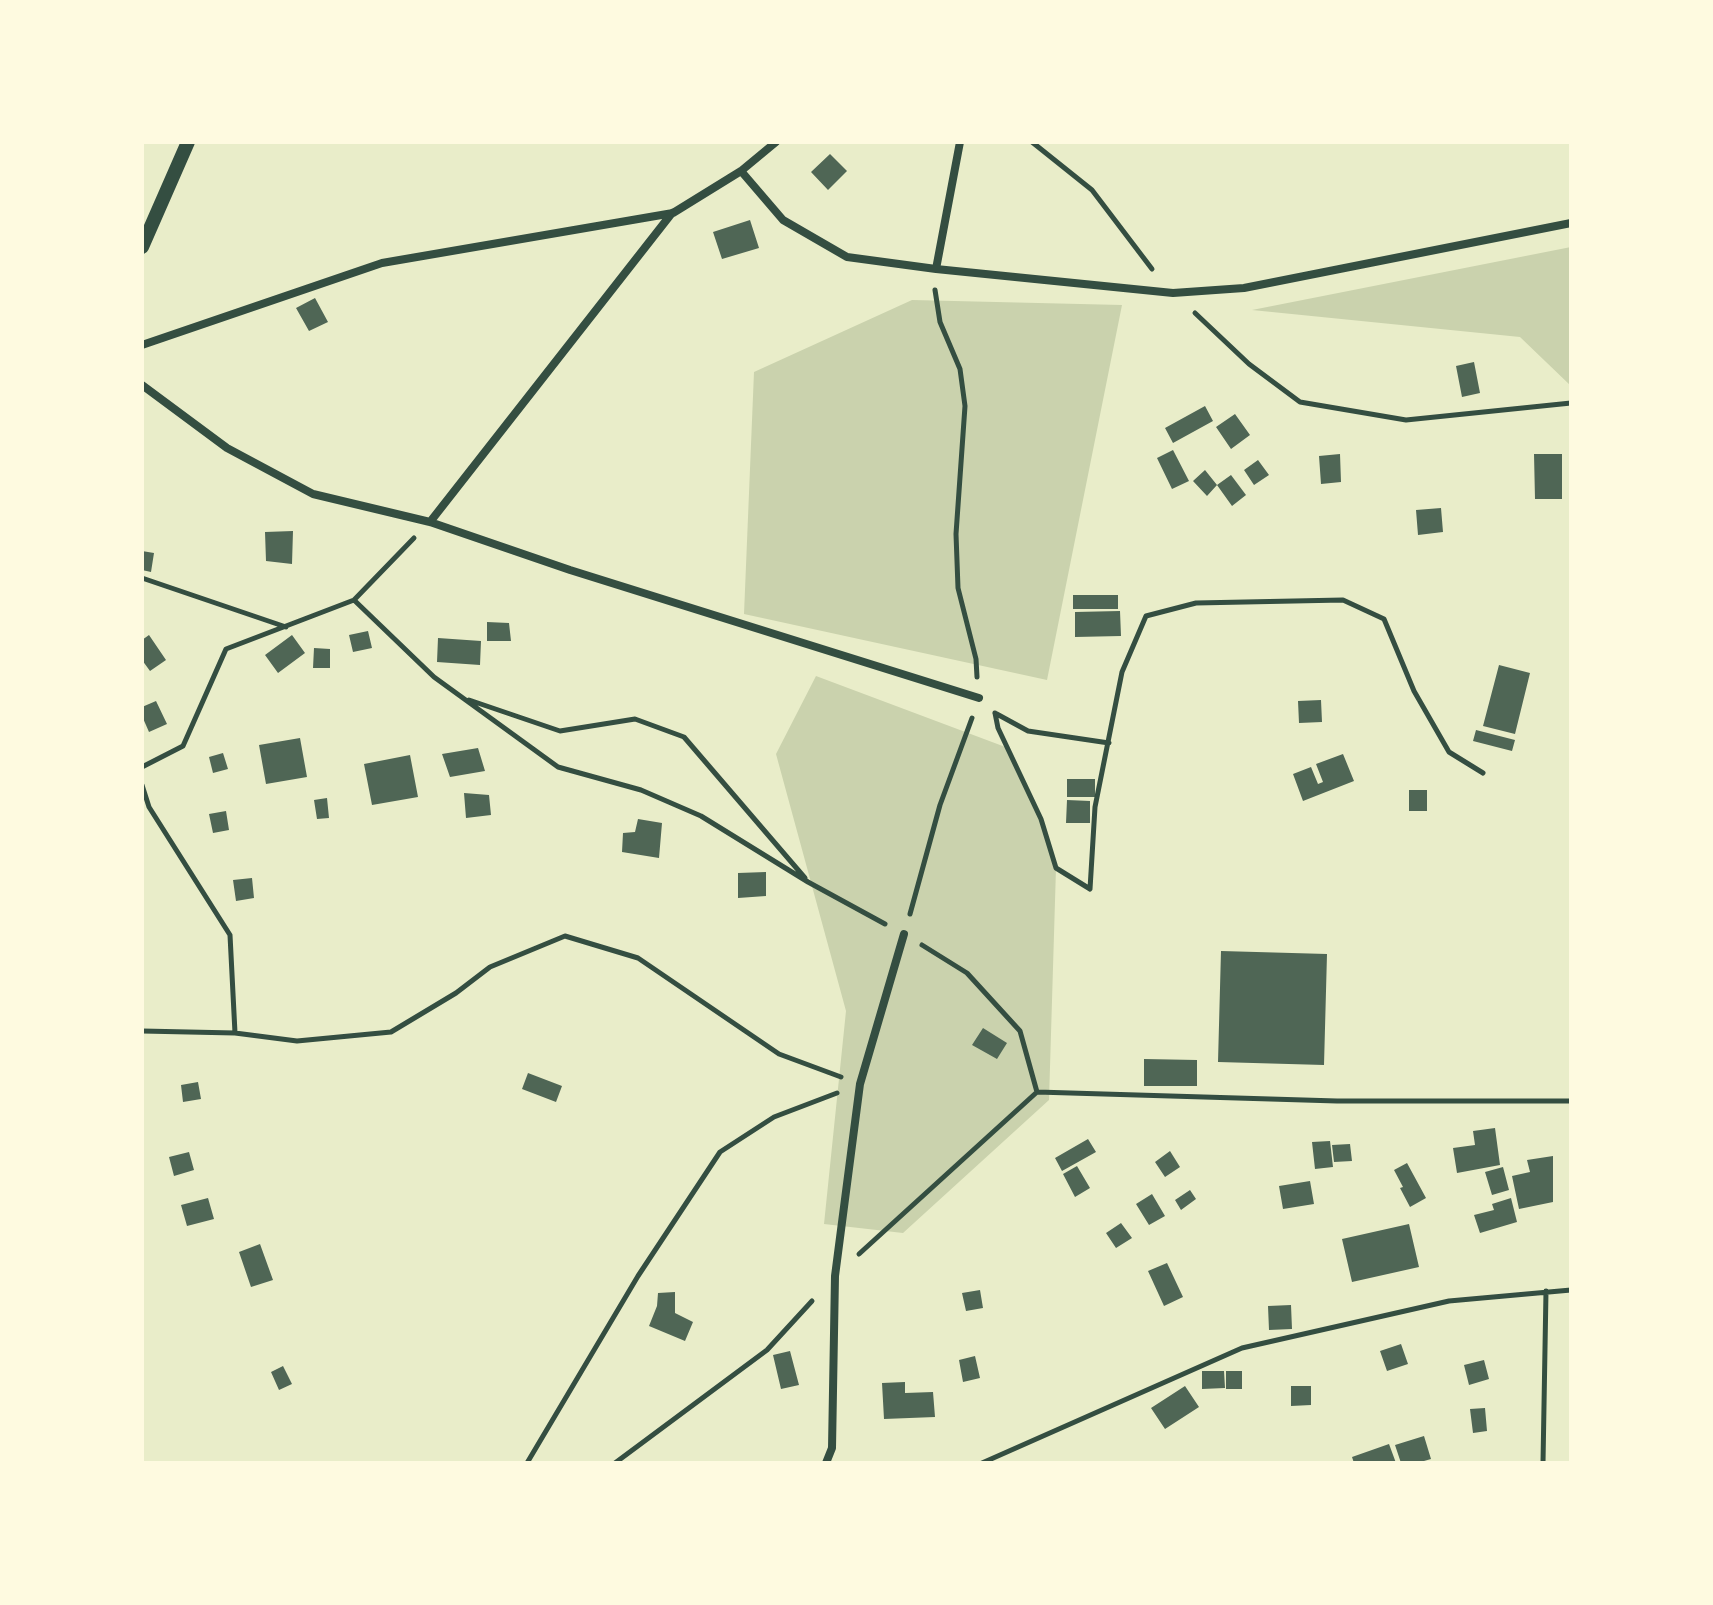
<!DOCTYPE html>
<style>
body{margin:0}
#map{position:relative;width:1713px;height:1605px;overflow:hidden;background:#e9edc9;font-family:Figtree,sans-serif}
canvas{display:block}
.frame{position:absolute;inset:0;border:144px solid #fefae0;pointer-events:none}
</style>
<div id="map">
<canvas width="1713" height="1605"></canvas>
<div class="frame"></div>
</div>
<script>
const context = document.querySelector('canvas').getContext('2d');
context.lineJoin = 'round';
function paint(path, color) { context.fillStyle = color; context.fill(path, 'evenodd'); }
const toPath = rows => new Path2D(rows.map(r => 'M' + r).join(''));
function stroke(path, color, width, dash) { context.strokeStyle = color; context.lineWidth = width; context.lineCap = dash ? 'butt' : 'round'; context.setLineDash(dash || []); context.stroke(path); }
const green = toPath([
 [1571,247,1571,386,1520,337,1252,310],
 [912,300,1122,305,1047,680,744,614,754,372],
 [816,676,1008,748,1041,819,1056,868,1049,1100,903,1233,824,1224,846,1011,776,754]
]);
const building = toPath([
 [830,154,847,171,828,190,811,172],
 [750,220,759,248,722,259,713,232],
 [315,298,328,322,309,331,296,308],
 [1474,362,1480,393,1462,397,1456,366],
 [1205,406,1213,421,1173,443,1165,428],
 [1235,414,1250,435,1231,449,1216,427],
 [1173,450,1189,481,1172,489,1157,458],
 [1340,454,1341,482,1321,484,1319,456],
 [1534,454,1562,454,1562,499,1535,499],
 [1258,460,1269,475,1254,485,1244,470],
 [1205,470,1217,485,1231,475,1246,495,1232,506,1217,485,1207,496,1193,481],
 [1441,508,1443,532,1418,535,1416,510],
 [293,531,292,564,266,561,265,532],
 [142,551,154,553,151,572,142,570],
 [1073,595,1118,595,1118,609,1073,609],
 [1120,611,1121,636,1075,637,1075,612],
 [487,622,509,623,511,641,487,641],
 [368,631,372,648,353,652,349,635],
 [149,635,166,660,150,671,142,660,142,640],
 [292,635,305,653,278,673,265,655],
 [438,638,481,641,480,665,437,662],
 [314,648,330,649,330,668,313,668],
 [1499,665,1530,673,1515,734,1483,726],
 [1321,700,1322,722,1299,723,1298,701],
 [156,701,167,724,149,732,142,716,142,707],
 [1476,730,1515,740,1512,751,1473,741],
 [300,738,307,777,266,784,259,745],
 [478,748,485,771,450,777,442,754],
 [223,753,228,769,213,773,209,757],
 [1343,754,1354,781,1303,801,1293,774,1311,767,1318,784,1323,782,1316,764],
 [410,755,418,797,372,805,364,764],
 [1067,779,1095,779,1095,797,1067,797],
 [1409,790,1427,790,1427,811,1409,811],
 [464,793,489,795,491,815,466,818],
 [327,798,329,818,317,819,314,800],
 [1067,800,1090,801,1090,823,1066,823],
 [226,811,229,830,213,833,209,814],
 [638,819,662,823,659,858,622,852,623,833,635,832],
 [766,872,766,896,738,898,738,873],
 [252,878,254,898,236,901,233,880],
 [1221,951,1327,954,1324,1065,1218,1062],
 [983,1028,1007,1043,997,1059,972,1045],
 [1144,1059,1197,1060,1197,1086,1144,1086],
 [528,1073,562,1086,556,1102,522,1089],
 [198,1082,201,1099,183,1102,181,1085],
 [1495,1128,1500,1165,1457,1173,1453,1148,1475,1145,1473,1131],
 [1088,1139,1096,1152,1062,1171,1055,1158],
 [1330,1141,1333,1167,1315,1169,1312,1142],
 [1350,1144,1352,1161,1334,1162,1332,1145],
 [1170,1151,1180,1167,1165,1177,1155,1162],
 [189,1152,194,1170,174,1176,169,1157],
 [1553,1156,1553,1202,1519,1209,1512,1176,1530,1172,1527,1160],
 [1407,1163,1426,1198,1410,1207,1400,1188,1403,1187,1394,1170],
 [1077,1166,1090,1188,1075,1197,1063,1174],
 [1503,1167,1509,1190,1492,1195,1485,1172],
 [1310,1181,1314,1204,1283,1209,1279,1186],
 [1190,1190,1196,1199,1181,1210,1175,1200],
 [1152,1194,1165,1216,1149,1225,1136,1204],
 [208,1198,214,1219,187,1226,181,1205],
 [1511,1198,1517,1222,1480,1233,1474,1215,1494,1210,1492,1204],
 [1121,1223,1132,1238,1116,1248,1106,1233],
 [1409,1224,1419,1267,1352,1282,1342,1239],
 [260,1244,273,1280,251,1287,239,1252],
 [1167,1263,1183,1297,1164,1306,1148,1271],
 [980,1290,983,1308,966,1311,962,1293],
 [675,1292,675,1313,693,1322,685,1341,649,1326,657,1306,658,1293],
 [1291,1305,1292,1329,1269,1330,1268,1306],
 [1401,1344,1408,1364,1387,1371,1380,1351],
 [790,1351,799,1385,781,1389,773,1355],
 [975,1356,980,1378,963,1382,959,1360],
 [1484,1360,1489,1379,1469,1385,1464,1365],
 [283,1366,292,1384,279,1390,271,1372],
 [1202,1371,1224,1371,1225,1388,1202,1389],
 [1226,1371,1242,1371,1242,1389,1226,1389],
 [905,1382,905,1393,933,1392,935,1417,884,1419,882,1383],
 [1185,1386,1199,1407,1165,1429,1151,1408],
 [1291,1386,1311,1386,1311,1405,1291,1406],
 [1485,1408,1487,1431,1473,1433,1470,1409],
 [1424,1436,1431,1459,1417,1463,1401,1463,1395,1445],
 [1389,1444,1396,1463,1354,1463,1352,1457]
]);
const path = toPath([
 [1032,142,1092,190,1152,269],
 [935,290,940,322,960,369,965,406,956,534,958,588,976,659,977,677],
 [1195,313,1249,364,1300,402,1406,420,1571,403],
 [142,578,286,627],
 [354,600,434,677,558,767,641,790,701,816,808,882,885,924],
 [469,700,560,731,635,719,684,737,805,878],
 [995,713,998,728,1041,819,1056,868,1090,889,1095,807,1122,672,1146,616,1196,603,1343,600,1384,619,1414,691,1449,752,1483,773],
 [995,713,1028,731,1109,743],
 [142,767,183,746,226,649,354,600,414,538],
 [142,785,149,807,230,935,235,1033],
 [910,914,940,805,972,718],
 [922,945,967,973,1020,1031,1037,1092],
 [142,1031,235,1033,297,1041,391,1032,456,993,490,967,565,936,638,958,779,1054,841,1077],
 [859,1254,1037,1092,1337,1101,1571,1101],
 [527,1463,638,1276,720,1152,774,1117,837,1093],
 [615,1463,767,1350,812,1301],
 [982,1463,1242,1348,1449,1301,1571,1290],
 [1543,1463,1546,1291]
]);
const minor = toPath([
 [741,171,783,220,847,257,936,269,1173,293,1244,288,1571,223],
 [936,269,960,142],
 [142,345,382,263,673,213,741,171,776,142],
 [142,385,227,448,313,494,430,522,570,570,979,698],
 [430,522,672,213],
 [826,1463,832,1448,835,1276,860,1084,904,934]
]);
const tertiary = toPath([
 [142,247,188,142]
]);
paint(green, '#cad2ad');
paint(building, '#4f6655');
stroke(path, '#344e41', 5);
stroke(minor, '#344e41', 8);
stroke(tertiary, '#344e41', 14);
</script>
